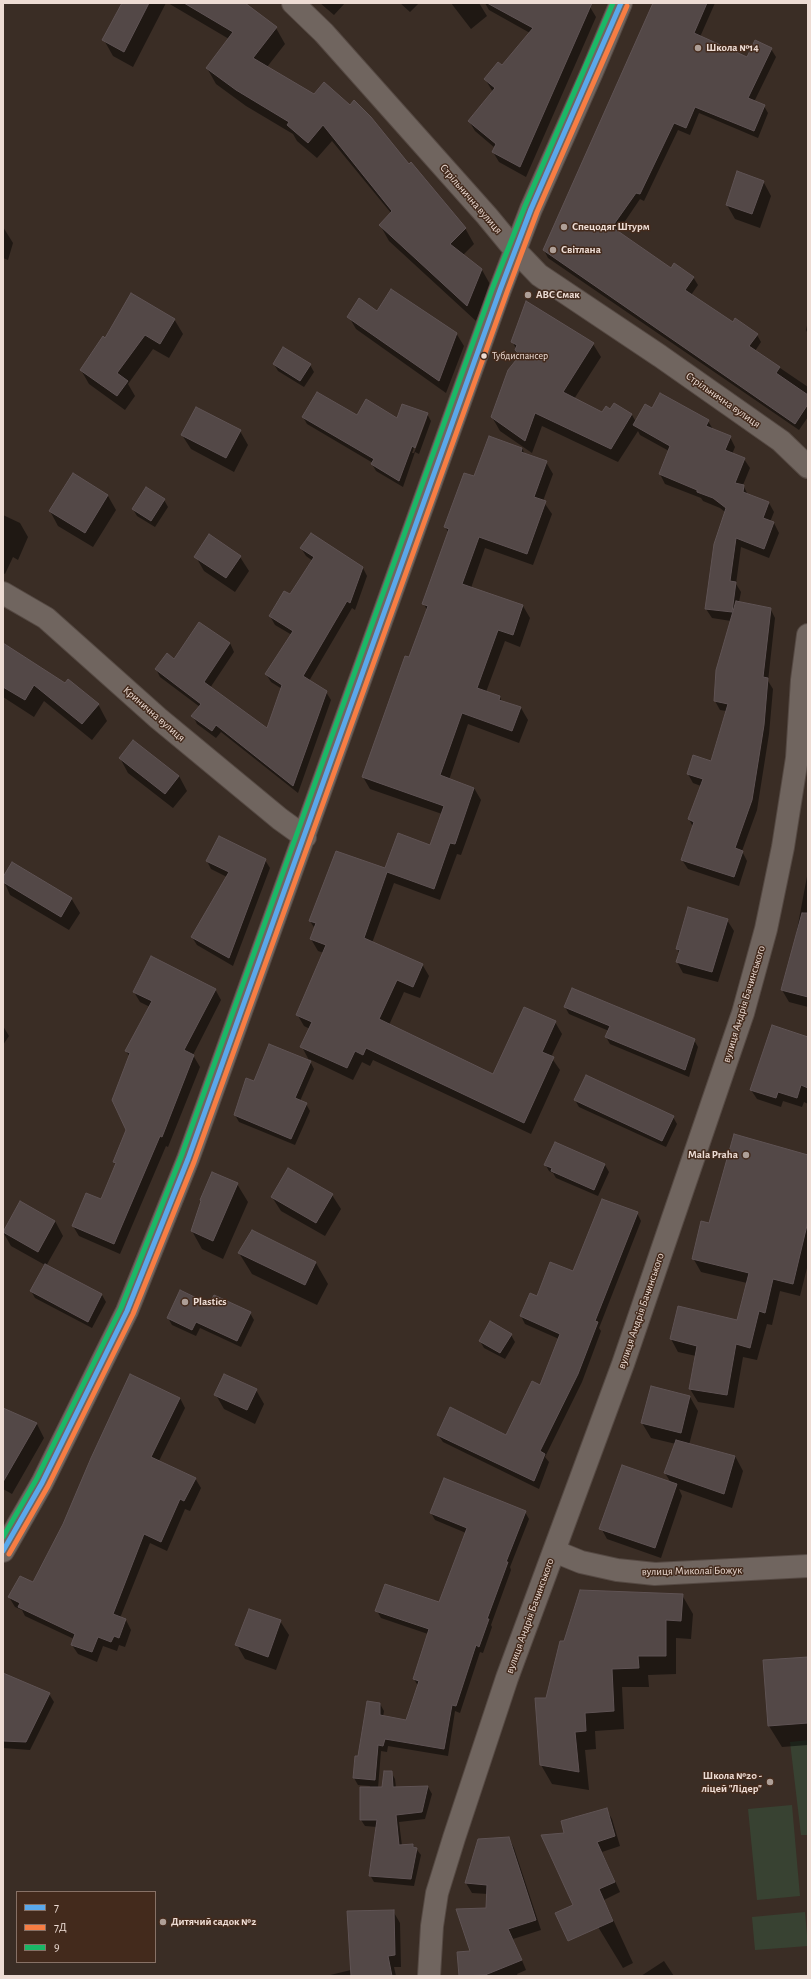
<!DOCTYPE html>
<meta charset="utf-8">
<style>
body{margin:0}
#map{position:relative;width:811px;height:1979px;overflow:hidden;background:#3a2d25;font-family:"Alegreya Sans",sans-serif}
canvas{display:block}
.frame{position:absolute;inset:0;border:4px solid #eddcd4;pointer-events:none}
.legend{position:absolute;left:16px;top:1891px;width:140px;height:72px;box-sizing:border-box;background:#432a1c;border:1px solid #877166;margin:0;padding:5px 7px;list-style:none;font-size:12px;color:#eddcd4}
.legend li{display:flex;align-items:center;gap:8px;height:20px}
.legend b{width:20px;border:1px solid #877166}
</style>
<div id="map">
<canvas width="811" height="1979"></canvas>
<div class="frame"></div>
<ul class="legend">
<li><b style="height:5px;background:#5aa8eb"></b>7</li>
<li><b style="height:5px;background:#f77d43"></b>7Д</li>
<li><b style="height:5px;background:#1ab867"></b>9</li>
</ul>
</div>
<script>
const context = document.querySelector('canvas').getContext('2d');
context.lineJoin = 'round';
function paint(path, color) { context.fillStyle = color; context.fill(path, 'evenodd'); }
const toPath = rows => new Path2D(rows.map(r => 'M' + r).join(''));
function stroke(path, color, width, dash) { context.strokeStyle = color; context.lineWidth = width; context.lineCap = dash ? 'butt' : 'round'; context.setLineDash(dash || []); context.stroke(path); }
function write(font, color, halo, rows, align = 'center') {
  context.font = font + ' "Alegreya Sans",sans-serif'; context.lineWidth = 3; context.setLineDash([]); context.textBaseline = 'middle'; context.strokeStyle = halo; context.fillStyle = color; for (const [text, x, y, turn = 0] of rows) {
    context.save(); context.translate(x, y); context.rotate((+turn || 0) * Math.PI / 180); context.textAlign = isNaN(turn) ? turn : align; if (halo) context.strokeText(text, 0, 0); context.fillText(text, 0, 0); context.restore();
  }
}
const green = toPath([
 [808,1740,808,1835,801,1835,790,1742],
 [792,1805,800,1896,757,1900,748,1809],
 [805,1912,808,1946,755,1950,752,1917]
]);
const shadow = toPath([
 [123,3,166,3,133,67,113,56,104,40],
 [168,3,243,3,276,28,285,44,267,67,409,165,465,228,474,244,463,255,482,270,491,286,476,321,389,241,380,225,391,213,332,141,317,158,297,141,293,134,246,106,216,84,207,68,229,39],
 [320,3,345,3,334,15],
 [400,3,419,3,410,12],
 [451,3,479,3,487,16,471,29],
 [485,3,581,3,590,7,596,17,526,177,499,162,493,152,495,148,475,131,469,121,493,92,485,79,503,67,530,33,489,10],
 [654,3,715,3,700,37,747,58,771,49,776,57,754,102,764,106,768,113,758,138,699,113,690,135,678,130,644,201,640,199,617,233,671,269,693,277,698,285,691,295,733,323,757,335,761,342,755,351,808,387,808,417,799,430,548,258,544,250],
 [738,173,763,181,771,196,760,228,735,219,727,205],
 [3,227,13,243,8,260,3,258],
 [377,312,456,333,464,346,446,393,356,329,349,317],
 [174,319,183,334,169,358,153,349,128,384,135,396,125,410,89,384,81,370,106,339],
 [808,321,808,334,806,330],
 [512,341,593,344,601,357,574,399,603,413,611,410,614,404,632,415,636,422,653,409,708,421,714,431,730,437,735,447,732,454,744,459,750,468,743,485,748,495,769,503,774,512,770,522,774,523,779,533,769,558,741,547,736,584,741,592,739,602,770,608,775,618,768,681,773,689,769,734,757,810,742,851,747,861,739,886,688,869,682,860,693,827,689,819,701,786,693,783,688,774,711,762,726,711,720,710,715,701,731,621,712,618,706,609,725,512,720,508,703,501,701,498,665,484,660,474,669,451,640,435,638,431,618,462,542,426,532,453,500,431,492,417,520,356],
 [274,364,310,365,314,372,304,387,278,371],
 [427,414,431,421,419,454,415,452,403,487,376,471,372,464,373,463,307,424,303,417,358,416,398,419],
 [425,418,427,418,414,453,412,453],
 [240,431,248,445,234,472,191,449,182,435],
 [522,448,525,455,546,462,553,474,543,501,552,514,533,565,485,548,471,588,523,606,530,618,520,647,505,641,486,692,500,697,502,702,521,708,528,720,519,743,468,724,449,780,474,788,481,800,461,855,457,854,440,900,394,883,372,943,422,964,429,976,420,998,404,992,389,1025,493,1075,555,1022,562,1034,551,1057,560,1070,531,1134,373,1060,370,1066,362,1062,353,1080,309,1059,314,1069,300,1101,306,1104,310,1111,295,1145,239,1122,235,1115,254,1082,310,1062,302,1047,310,1029,304,1026,297,1014,324,953,318,951,311,939,315,929,310,921,386,870,431,846,442,814,370,789,363,777,405,657,410,658,427,610,424,604,449,533,445,527,475,478],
 [146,488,164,500,168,507,155,527,137,516,133,509],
 [108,496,116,510,93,547,58,526,50,511],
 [3,515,20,523,28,537,18,560,13,557,5,574,3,573],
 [210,536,240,557,249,571,235,592,204,571,196,557],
 [301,548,363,568,367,576,355,610,352,608,309,681,326,692,331,700,298,793,221,732,216,738,197,724,193,716,200,707,160,677,156,669,175,661,230,643,234,652,210,688,268,729,282,689,271,682,266,674,292,635,275,625,270,616,290,595,313,561,306,556],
 [3,645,98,704,107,721,92,740,44,701,34,717,3,697],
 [120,758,179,776,187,791,173,808,128,773],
 [265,860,270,868,233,966,197,945,192,937,227,877,211,869,207,861],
 [808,871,808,1007,789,1002,782,990,794,946],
 [3,879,71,898,80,913,69,930,10,895],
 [727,920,734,931,718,982,683,973,677,962,680,954,677,949],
 [215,989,221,1000,193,1055,200,1067,168,1147,166,1146,120,1254,79,1236,73,1226,102,1200,116,1166,114,1162,127,1130,130,1057,126,1051,150,1007,140,1002,134,992],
 [565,1007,694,1040,698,1047,689,1077,610,1044,606,1037,609,1031,569,1014],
 [3,1026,9,1036,3,1045],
 [808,1038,808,1104,804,1102,802,1107,783,1101,781,1107,757,1099,751,1090],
 [575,1100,673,1117,677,1124,666,1147,579,1107],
 [555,1143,605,1165,609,1172,598,1196,556,1178,553,1173,557,1173,553,1170,553,1173,549,1171,545,1164],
 [808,1156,808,1264,800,1296,780,1291,772,1325,767,1324,757,1360,743,1357,734,1408,698,1402,690,1389,696,1356,678,1352,671,1339,737,1322,747,1283,701,1272,693,1258,709,1224],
 [237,1184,248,1202,223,1259,202,1249,192,1231],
 [332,1195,341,1209,325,1236,281,1211,272,1197],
 [20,1202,55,1221,63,1236,46,1266,102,1295,106,1302,92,1328,35,1298,31,1291,45,1265,11,1246,3,1232],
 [637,1213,641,1221,599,1328,601,1331,582,1382,545,1457,549,1462,539,1489,443,1442,438,1435,506,1436,541,1387,559,1339,525,1324,521,1316,538,1297,574,1272],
 [252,1231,316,1263,328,1284,317,1305,252,1274,239,1253],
 [209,1305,250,1313,254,1320,241,1347,200,1328,196,1336,172,1325,168,1318],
 [511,1335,515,1342,505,1359,484,1348,480,1341],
 [256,1390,264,1404,255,1424,224,1409,216,1395],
 [690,1397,698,1411,689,1445,735,1456,743,1471,732,1508,679,1489,682,1496,661,1558,607,1539,601,1528,671,1483,665,1473,676,1444,651,1438,642,1423],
 [180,1398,185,1408,159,1461,195,1478,201,1488,190,1511,185,1509,167,1551,150,1543,120,1618,126,1620,131,1630,125,1647,119,1645,117,1651,103,1646,97,1662,78,1654,72,1645,74,1639,25,1616,22,1610,15,1607,9,1597,33,1583],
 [3,1409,37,1424,44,1438,12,1494,3,1489],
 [525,1512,529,1519,510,1567,511,1570,491,1625,492,1627,483,1653,480,1652,460,1713,455,1711,448,1756,388,1746,387,1752,381,1751,378,1788,383,1788,391,1772,395,1779,396,1788,428,1787,432,1794,425,1819,399,1822,402,1846,413,1845,421,1855,414,1886,374,1882,370,1875,377,1827,365,1826,361,1820,370,1786,358,1785,354,1778,356,1757,358,1757,380,1704,384,1711,383,1717,407,1721,418,1686,414,1679,428,1634,381,1618,377,1611,439,1603,466,1533,435,1520,431,1513],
 [682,1595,693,1614,691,1639,676,1638,676,1674,648,1675,649,1687,622,1687,624,1729,595,1731,596,1749,585,1750,589,1790,552,1784,541,1765,546,1698],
 [280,1621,289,1635,276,1670,245,1659,237,1645],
 [808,1658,808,1745,782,1747,769,1726],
 [3,1675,49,1694,54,1702,30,1750,3,1748],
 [606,1809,612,1819,620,1846,602,1852,620,1892,604,1900,633,1963,623,1968,572,1884,566,1834],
 [509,1838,514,1848,541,1930,513,1939,526,1970,517,1974,518,1976,460,1976,459,1953,471,1952,487,1909,488,1894,472,1893,466,1883,479,1840],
 [393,1911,400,1923,401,1967,394,1967,396,1976,326,1976,351,1970],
 [664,1961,674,1976,641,1976]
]);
const building = toPath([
 [122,3,149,3,124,52,102,40,122,3],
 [184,3,245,3,277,27,253,58,314,94,324,82,350,105,354,100,371,117,409,164,411,162,466,228,450,244,482,269,467,306,379,225,392,211,323,125,308,143,287,125,289,122,236,90,206,68,233,32,184,3],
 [487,3,592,3,520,167,492,152,496,144,468,121,495,88,484,79,498,62,502,65,533,28,487,3],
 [653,3,707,3,694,33,747,57,755,40,772,48,748,98,765,105,754,131,695,107,686,128,674,123,640,194,636,193,612,227,671,268,674,263,694,277,685,290,733,322,735,318,758,334,749,346,780,367,776,373,808,395,808,404,795,424,543,250,653,3],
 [737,171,764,181,752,214,726,205,737,171],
 [391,289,457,333,439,381,347,317,359,298,377,311,391,289],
 [131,293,175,319,160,344,145,335,117,373,128,381,117,396,80,370,103,336,105,338,131,293],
 [526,301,594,343,563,392,602,412,606,406,610,409,614,403,632,414,611,449,535,413,525,441,491,417,508,370,520,355,515,350,517,345,511,342,526,301],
 [283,347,311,364,300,381,273,364,283,347],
 [317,392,357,415,366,399,397,418,402,404,428,413,415,448,412,446,399,481,371,464,374,459,302,417,317,392],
 [660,393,709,420,706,426,731,436,725,450,745,458,735,483,744,485,743,492,769,502,763,518,774,522,764,549,736,538,730,581,736,582,732,612,705,609,714,544,726,508,713,498,697,492,697,490,659,474,670,446,633,425,645,404,652,408,660,393],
 [196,407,241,430,226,458,181,435,196,407],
 [489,436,522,448,521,452,547,461,534,497,546,501,527,554,479,537,462,584,523,605,513,635,498,630,477,688,500,696,499,700,521,707,512,731,462,713,440,775,474,788,455,844,450,843,434,889,387,872,364,938,423,964,413,987,397,980,379,1019,493,1074,524,1007,556,1021,542,1052,554,1057,524,1123,366,1048,363,1055,355,1051,347,1068,300,1047,312,1022,296,1015,326,945,310,939,316,923,309,921,336,851,385,868,398,833,430,845,444,806,362,777,405,656,409,657,428,606,422,604,449,529,444,527,464,473,474,476,489,436],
 [73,473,108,495,85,533,49,511,73,473],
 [146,487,165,499,151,521,132,509,146,487],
 [311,533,363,567,350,603,347,601,303,676,327,691,293,786,216,725,212,731,191,716,201,704,155,669,167,653,174,659,199,622,230,643,204,682,267,728,282,685,265,674,293,631,269,616,284,591,290,594,314,557,300,548,311,533],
 [209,534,241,556,226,578,194,557,209,534],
 [736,601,771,608,763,677,768,678,764,725,752,800,735,848,743,851,734,877,681,860,694,822,688,819,703,779,687,774,693,755,711,761,728,704,714,701,716,670,736,601],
 [3,643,65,683,68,679,99,704,82,724,34,685,25,700,3,687,3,643],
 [133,740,179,776,165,794,119,758,133,740],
 [219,836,266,859,229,958,191,937,229,872,206,861,219,836],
 [12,862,72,898,61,917,3,882,3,877,12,862],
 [688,907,728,919,712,972,676,962,680,950,676,949,688,907],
 [802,913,808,913,808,997,781,990,802,913],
 [151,956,216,989,184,1050,194,1055,162,1137,160,1136,114,1244,72,1226,86,1193,101,1199,116,1163,113,1162,126,1130,112,1100,130,1053,125,1051,152,1001,133,992,151,956],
 [572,988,695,1039,685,1070,605,1037,610,1026,564,1007,572,988],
 [772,1025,808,1037,808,1088,801,1085,797,1098,778,1092,776,1098,750,1090,772,1025],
 [269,1044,311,1061,295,1098,307,1103,291,1139,234,1115,246,1078,254,1081,269,1044],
 [586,1075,674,1116,662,1141,574,1100,586,1075],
 [734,1134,808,1155,808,1221,793,1284,773,1279,765,1313,759,1311,750,1348,736,1344,727,1395,689,1389,697,1346,670,1339,678,1306,737,1320,749,1273,692,1259,701,1221,709,1223,734,1134],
 [555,1142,605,1164,594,1190,551,1171,552,1168,544,1165,555,1142],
 [288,1168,333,1194,316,1223,271,1197,288,1168],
 [212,1172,238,1183,213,1241,191,1231,201,1201,200,1200,212,1172],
 [602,1199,638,1212,595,1321,598,1322,578,1374,540,1451,545,1454,534,1481,437,1435,450,1407,506,1435,532,1381,540,1385,560,1334,520,1316,530,1293,537,1296,550,1262,573,1271,602,1199],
 [20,1201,55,1221,38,1252,3,1232,20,1201],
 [252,1230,316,1262,305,1285,238,1253,252,1230],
 [45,1264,102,1294,88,1322,30,1291,45,1264],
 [180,1290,209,1304,214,1295,251,1312,237,1341,196,1322,192,1330,167,1318,180,1290],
 [490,1321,512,1334,500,1353,479,1341,490,1321],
 [130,1374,180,1398,151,1457,196,1478,184,1501,180,1499,161,1542,144,1534,113,1614,126,1619,119,1638,114,1636,111,1642,98,1637,92,1652,71,1645,75,1634,18,1607,20,1603,8,1597,20,1576,33,1582,63,1524,91,1458,130,1374],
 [224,1374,257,1389,247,1410,214,1395,224,1374],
 [651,1386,690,1396,681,1433,641,1423,651,1386],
 [3,1408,37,1423,3,1482,3,1408],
 [676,1440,735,1456,724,1494,664,1473,676,1440],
 [622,1465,677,1484,655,1548,599,1529,622,1465],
 [444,1478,526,1511,506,1562,508,1562,487,1619,489,1619,479,1647,476,1645,456,1706,452,1705,444,1749,385,1739,383,1746,378,1745,375,1780,353,1778,355,1756,358,1756,367,1701,380,1703,380,1715,406,1720,419,1681,413,1679,429,1629,375,1611,385,1584,439,1602,467,1528,430,1513,444,1478],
 [580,1590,683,1594,681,1621,666,1620,666,1656,638,1656,639,1668,612,1669,614,1711,585,1713,586,1731,575,1732,579,1772,540,1765,535,1698,546,1698,560,1641,564,1641,580,1590],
 [249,1609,281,1620,268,1657,235,1645,249,1609],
 [808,1657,808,1723,768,1726,763,1660,808,1657],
 [3,1673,50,1693,26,1742,3,1741,3,1673],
 [384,1771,392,1771,393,1787,428,1786,422,1812,396,1815,399,1845,413,1844,413,1847,417,1848,411,1879,369,1876,377,1820,360,1820,360,1787,382,1787,384,1771],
 [607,1808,615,1836,597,1842,615,1882,599,1889,613,1921,568,1941,555,1913,573,1905,541,1835,564,1833,561,1821,607,1808],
 [509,1837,536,1920,508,1929,522,1960,485,1975,459,1976,457,1952,470,1951,456,1909,486,1908,487,1885,465,1883,478,1839,509,1837],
 [394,1910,395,1955,388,1956,392,1976,351,1976,347,1911,394,1910]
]);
const minor = toPath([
 [293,3,324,33,487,216,515,250,539,275,660,356,781,441,808,467],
 [3,593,46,618,158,718,280,819,305,837],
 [3,1551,42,1483,127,1311,188,1159,500,290,531,209,592,72,621,3],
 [554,1551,581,1562,617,1570,655,1574,808,1566],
 [429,1976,432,1926,437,1893,454,1838,507,1678,623,1364,743,1013,766,929,783,847,797,758,802,680,808,635]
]);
const bus1 = toPath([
 [3,1551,42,1483,127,1311,188,1159,500,290,531,209,621,3]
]);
const bus2 = toPath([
 [9,1554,48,1486,133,1314,194,1162,507,292,537,212,627,6]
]);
const bus3 = toPath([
 [3,1537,36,1480,121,1308,181,1157,493,287,525,206,613,3]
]);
const markers = [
 [698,48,4,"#ae9f97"],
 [564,227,4,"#ae9f97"],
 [553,250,4,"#ae9f97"],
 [528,295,4,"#ae9f97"],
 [484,356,3.5,"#eddcd4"],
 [746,1155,4,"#ae9f97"],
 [185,1302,4,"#ae9f97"],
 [770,1782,4,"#ae9f97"],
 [163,1922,4,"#ae9f97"]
];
const busNames = [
 ["Тубдиспансер",492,356]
];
const poiNames = [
 ["Школа №14",706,48],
 ["Спецодяг Штурм",572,227],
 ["Світлана",561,250],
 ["ABC Смак",536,295],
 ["Mala Praha",738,1155,"right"],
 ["Plastics",193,1302],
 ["Школа №20 -",762,1776,"right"],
 ["ліцей \"Лідер\"",762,1789,"right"],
 ["Дитячий садок №2",171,1922]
];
const streetNames = [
 ["Стрільнична вулиця",471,199,49],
 ["Стрільнична вулиця",723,400,35],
 ["Кринична вулиця",154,714,41],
 ["вулиця Андрія Бачинського",744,1004,-73],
 ["вулиця Андрія Бачинського",641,1311,-71],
 ["вулиця Миколаї Божук",692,1571,-1],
 ["вулиця Андрія Бачинського",530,1616,-70]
];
paint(green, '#384232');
paint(shadow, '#0007');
paint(building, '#534847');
stroke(building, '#5f5354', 1);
stroke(minor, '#554943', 24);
stroke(minor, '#70655f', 22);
stroke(bus1, '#5aa8eb', 5);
stroke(bus2, '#f77d43', 5);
stroke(bus3, '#1ab867', 5);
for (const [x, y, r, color] of markers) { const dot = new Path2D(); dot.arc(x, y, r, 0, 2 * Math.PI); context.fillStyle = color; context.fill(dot); stroke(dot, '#432a1c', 1.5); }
write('10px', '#eddcd4', '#432a1c', busNames, 'left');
write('bold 11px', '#eddcd4', '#432a1c', poiNames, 'left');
write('11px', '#eddcd4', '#432a1c', streetNames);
</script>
